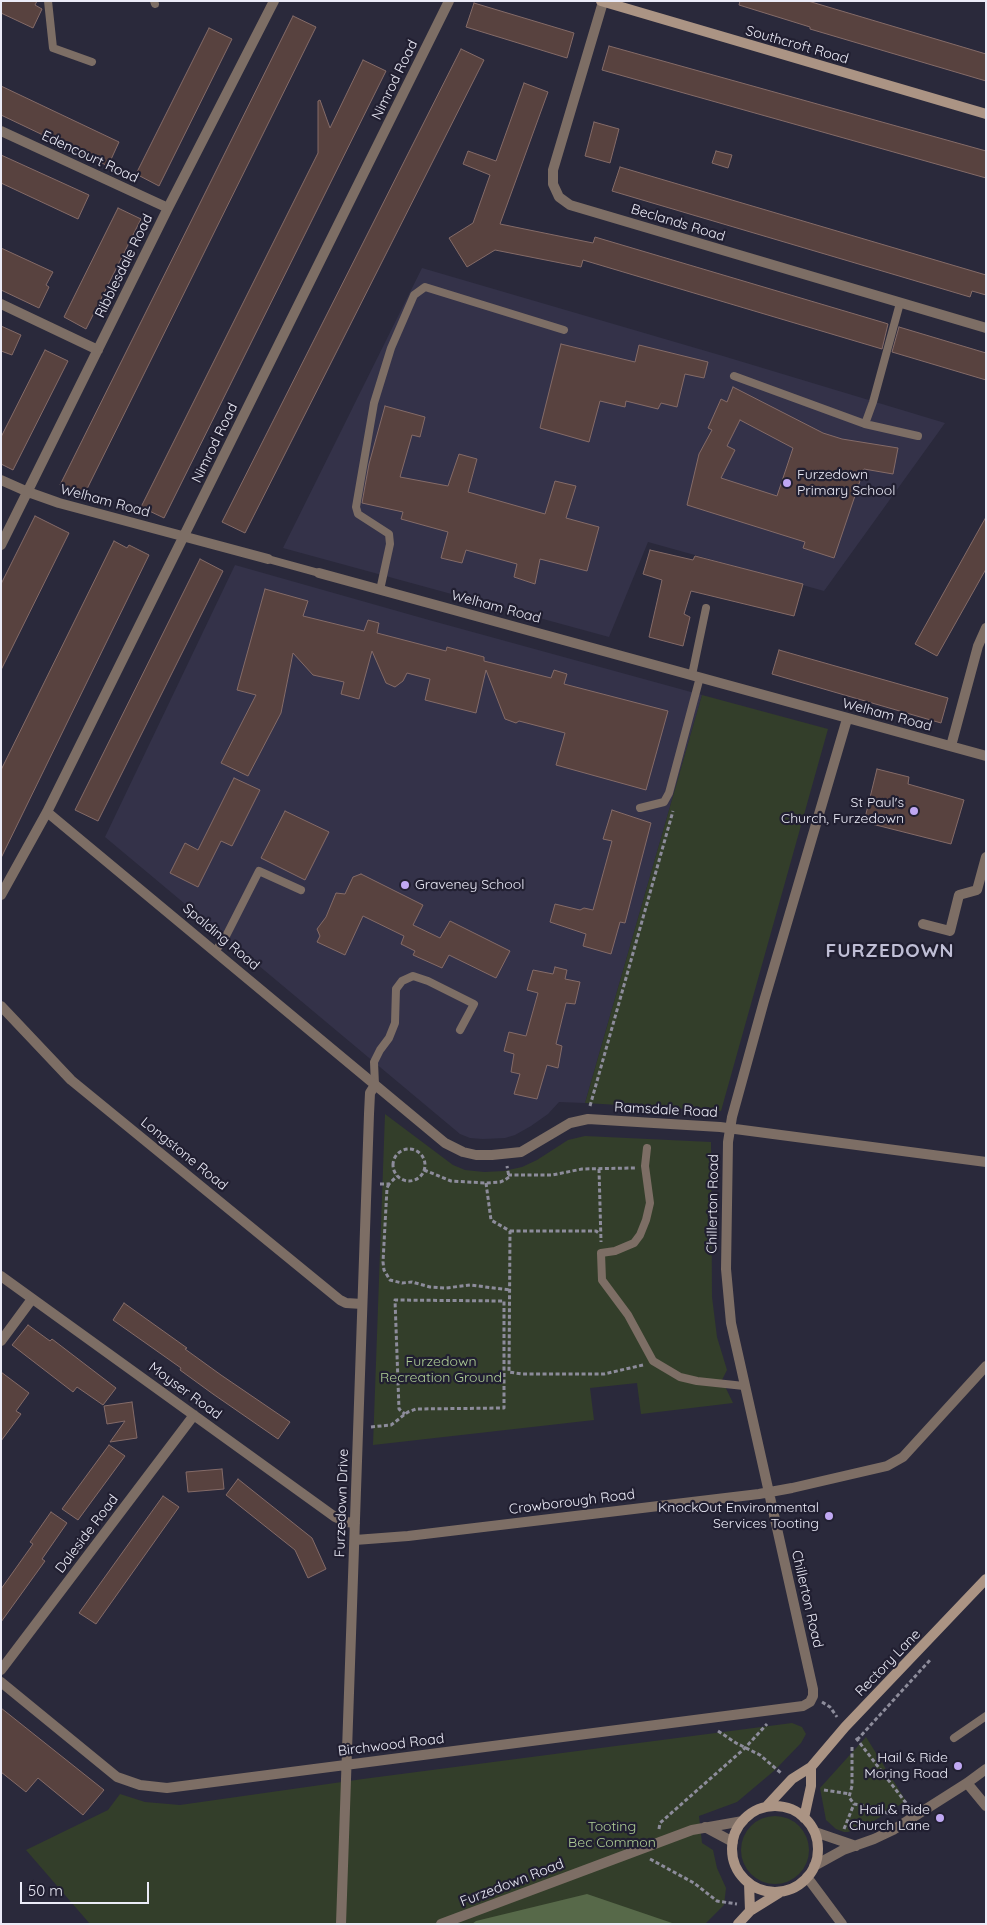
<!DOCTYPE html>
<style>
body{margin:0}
#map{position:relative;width:987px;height:1925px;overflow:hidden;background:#2a293b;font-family:Quicksand,sans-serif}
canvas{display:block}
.frame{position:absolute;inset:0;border:2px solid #ebebf7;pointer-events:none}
.scale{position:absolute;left:20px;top:1882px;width:129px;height:22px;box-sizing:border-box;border:2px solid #ebebf7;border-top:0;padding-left:6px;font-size:15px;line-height:18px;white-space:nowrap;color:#ebebf7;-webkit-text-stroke:4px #211f31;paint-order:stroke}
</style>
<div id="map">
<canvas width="987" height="1925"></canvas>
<div class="frame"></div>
<div class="scale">50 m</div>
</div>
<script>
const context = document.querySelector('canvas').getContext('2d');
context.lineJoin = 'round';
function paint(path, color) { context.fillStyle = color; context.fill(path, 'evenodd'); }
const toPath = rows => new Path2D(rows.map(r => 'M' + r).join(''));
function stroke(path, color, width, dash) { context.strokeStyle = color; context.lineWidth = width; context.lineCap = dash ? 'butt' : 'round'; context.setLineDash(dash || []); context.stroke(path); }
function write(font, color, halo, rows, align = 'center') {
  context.font = font + ' Quicksand,sans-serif'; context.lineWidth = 4.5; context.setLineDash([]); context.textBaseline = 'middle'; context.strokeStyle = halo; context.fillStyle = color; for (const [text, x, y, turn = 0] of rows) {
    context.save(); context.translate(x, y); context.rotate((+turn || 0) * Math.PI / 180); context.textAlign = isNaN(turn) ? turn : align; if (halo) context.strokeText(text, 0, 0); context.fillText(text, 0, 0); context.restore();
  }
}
const built = toPath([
 [422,268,723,356,945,423,824,591,648,542,609,637,283,548],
 [235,565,429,620,702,695,585,1103,559,1102,548,1114,531,1126,515,1135,505,1138,483,1139,470,1138,460,1134,105,837]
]);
const green = toPath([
 [702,695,828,729,721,1111,585,1103],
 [385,1114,453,1165,465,1170,484,1172,504,1171,522,1167,537,1160,568,1140,585,1136,711,1142,712,1297,717,1337,727,1370,722,1380,733,1403,641,1414,637,1383,590,1388,594,1420,373,1445],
 [792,1723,802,1727,806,1734,801,1743,775,1770,737,1802,699,1816,702,1843,713,1850,717,1868,726,1888,724,1905,705,1924,90,1924,26,1850,108,1810,120,1794,145,1802,180,1805,363,1779],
 [866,1737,906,1801,869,1824,848,1832,844,1832,836,1829,826,1820,820,1788],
 '741 1850a34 34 0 1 1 68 0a34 34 0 1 1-68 0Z'
]);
const forest = toPath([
 [587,1894,675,1924,472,1924,476,1921]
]);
const building = toPath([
 [1,1,37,1,35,5,42,9,33,28,1,13,1,1],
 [740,1,808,1,986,54,986,81,810,29,810,27,739,5,740,1],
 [474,3,574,33,567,58,466,27,474,3],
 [293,16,316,27,83,497,60,485,293,16],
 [209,28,232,39,159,186,136,174,209,28],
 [609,46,986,151,986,178,602,70,609,46],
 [461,49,484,60,245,533,222,522,461,49],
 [363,60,386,71,164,518,141,507,318,153,318,101,320,100,330,128,363,60],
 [524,83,548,92,500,224,593,243,595,237,885,323,888,324,882,349,583,260,581,267,495,250,467,267,449,238,473,223,490,175,463,164,468,151,496,161,524,83],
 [1,86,119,142,108,166,1,115,1,86],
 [594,122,619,129,610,163,585,156,594,122],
 [716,151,732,155,728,168,712,163,716,151],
 [1,155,89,195,78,219,1,183,1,155],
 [620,167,986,275,986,295,972,291,970,297,612,191,620,167],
 [118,208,141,219,86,329,64,317,118,208],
 [1,248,53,272,46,285,49,287,39,308,1,290,1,248],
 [1,326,21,335,12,355,1,351,1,326],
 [899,327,986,353,986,380,892,352,899,327],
 [561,344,635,362,639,345,708,362,704,378,685,374,677,407,661,403,658,409,626,401,625,407,600,401,589,442,540,428,561,344],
 [45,350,68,361,13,470,1,464,1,437,45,350],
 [733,387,823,433,842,439,898,448,893,474,864,469,834,558,803,548,805,542,687,505,699,454,712,430,708,428,721,399,727,402,733,387],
 [740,420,793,448,777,496,721,478,735,450,727,446,740,420],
 [385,406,425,417,420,437,412,435,400,477,448,486,459,454,477,459,468,492,545,514,555,481,576,486,566,518,599,527,587,571,540,559,535,584,514,577,517,564,466,550,462,563,441,558,448,532,401,519,403,512,362,503,369,464,385,406],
 [35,516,69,533,1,670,1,584,35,516],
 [986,517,986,569,937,656,915,644,986,517],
 [114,541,127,548,129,545,149,555,1,858,1,770,114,541],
 [650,550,693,560,695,556,803,584,794,616,691,591,684,614,690,617,683,646,649,637,662,580,643,574,650,550],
 [200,559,223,571,98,821,75,810,200,559],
 [265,589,308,601,303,616,364,631,368,620,379,623,377,633,446,651,447,647,484,657,484,661,551,678,554,670,567,674,564,684,668,711,646,790,556,765,565,733,519,721,516,723,505,719,486,670,476,713,425,700,430,679,407,673,403,681,395,687,386,683,372,651,359,699,341,694,344,682,313,675,293,653,281,713,248,776,221,763,256,695,237,690,265,589],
 [779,650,948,698,941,723,772,674,779,650],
 [877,769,909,777,908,784,964,800,951,844,864,822,877,769],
 [234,778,260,790,232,846,221,841,198,887,170,873,185,843,198,850,234,778],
 [612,810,651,823,625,923,620,922,611,954,583,946,586,934,550,922,555,904,580,910,584,908,593,910,612,841,603,839,612,810],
 [285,811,329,832,305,880,261,858,285,811],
 [361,874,423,905,413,925,440,938,450,921,510,951,496,978,449,955,442,968,413,955,415,951,401,944,404,936,363,916,345,955,317,942,320,936,317,929,326,917,336,893,345,894,353,877,361,874],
 [555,967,567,970,565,979,580,982,575,1004,566,1003,556,1044,562,1046,558,1068,547,1065,537,1099,514,1094,520,1074,511,1072,514,1054,504,1051,509,1032,526,1036,538,993,527,990,533,970,553,974,555,967],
 [124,1303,187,1348,185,1349,221,1375,290,1422,278,1439,213,1394,180,1370,181,1368,113,1320,124,1303],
 [28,1325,50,1341,52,1339,116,1388,103,1405,77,1387,73,1392,12,1345,28,1325],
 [1,1372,29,1393,16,1411,21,1414,1,1441,1,1372],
 [132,1402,137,1438,110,1442,125,1421,107,1424,104,1406,132,1402],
 [109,1445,125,1456,78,1520,62,1509,109,1445],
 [222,1469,224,1489,188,1492,186,1472,222,1469],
 [238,1479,312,1538,326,1569,308,1578,295,1550,226,1495,238,1479],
 [163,1496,179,1507,96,1624,79,1613,163,1496],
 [51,1512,67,1523,42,1559,45,1561,1,1622,1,1589,33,1544,30,1542,51,1512],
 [1,1708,104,1790,83,1815,38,1778,26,1792,1,1772,1,1708]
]);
const path = toPath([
 [590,1106,673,811],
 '393 1165a16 16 0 1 1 32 0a16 16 0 1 1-32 0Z',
 [599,1169,601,1242],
 [424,1170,451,1181,486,1183,500,1182,505,1180,509,1177,507,1166],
 [508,1175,552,1175,582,1169,635,1168],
 [486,1183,491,1220,510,1231,509,1372,522,1374,604,1374,643,1365],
 [380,1184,389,1184,397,1176],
 [389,1184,387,1188,383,1262,384,1270,390,1280,402,1283,412,1282,430,1287,446,1288,470,1285,510,1290],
 [510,1231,596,1231,600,1234],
 [371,1427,391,1425,399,1419,405,1414,408,1412,416,1409,504,1408,504,1301,395,1300,399,1409,405,1414],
 [822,1702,830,1707,837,1717],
 [718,1731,736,1743,760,1755,781,1773],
 [856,1738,906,1803],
 [857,1740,931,1659],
 [852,1747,852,1786,849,1797,854,1804,872,1807,890,1814],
 [824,1790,850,1794],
 [659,1829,660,1823,745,1748,767,1724],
 [844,1829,854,1804],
 [650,1859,694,1883,717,1901,737,1904]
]);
const lane = toPath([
 [48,1,53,48,92,62],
 [154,1,155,4],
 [734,376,865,424,873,402,900,303],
 [865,424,918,436],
 [268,559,319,573],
 [380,590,390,544,389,534,358,514,356,507,374,403,391,348,414,295,425,287,564,330],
 [692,675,706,608],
 [640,808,664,802,669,793,700,677],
 [216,950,225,938,259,871,301,890],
 [375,1085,374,1062,380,1050,389,1038,395,1023,396,989,402,981,413,976,428,981,474,1004,460,1030],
 [647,1148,645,1166,650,1203,646,1220,640,1235,634,1243,615,1251,601,1253,602,1280,628,1315,653,1361,680,1377,697,1381,744,1386],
 [954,1738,986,1716]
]);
const street = toPath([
 [603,2,553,170,553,184,559,197,570,205,986,328],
 [1,131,168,208],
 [1,304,98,350],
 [1,480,28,492,59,503,268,559],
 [1,545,168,208,274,1],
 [319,573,986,756],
 [951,746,978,646,986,628],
 [47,812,445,1143,463,1152,476,1155,492,1155,521,1152,570,1123,588,1119,720,1127,986,1162],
 [1,895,47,812,449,1],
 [923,924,950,931,959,895,977,890,986,857],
 [1,1006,71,1080,340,1300,346,1303,362,1304],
 [1,1276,335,1517,346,1522,355,1523],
 [1,1341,32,1299],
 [355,1540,408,1536,759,1494,792,1488,887,1466,903,1457,986,1366],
 [1,1670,194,1415],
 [1,1682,117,1777,140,1785,167,1788,803,1706,810,1702,813,1696,813,1689,731,1323,726,1269,728,1142,732,1117,764,1001,847,719],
 [967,1783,986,1806],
 [705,1827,733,1842],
 [815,1832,856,1846],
 [814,1866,843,1850,874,1839,893,1830,967,1783,986,1769],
 [807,1877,842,1924],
 [341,1924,369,1114,370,1093,375,1085],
 [441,1924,692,1830,743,1821]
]);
const secondary = toPath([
 [601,1,986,114],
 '732 1849a43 43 0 1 1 86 0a43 43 0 1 1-86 0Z',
 [766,1807,792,1779,811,1767,845,1727,986,1579],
 [804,1818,811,1786,811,1767],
 [749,1883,750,1911],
 [738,1924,750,1911,779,1893]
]);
const markers = [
 [787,483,5,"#c0a8f3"],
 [914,811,5,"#c0a8f3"],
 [405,885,5,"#c0a8f3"],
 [829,1516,5,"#c0a8f3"],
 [958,1766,5,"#c0a8f3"],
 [940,1818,5,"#c0a8f3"]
];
const streetNames = [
 ["Southcroft Road",797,45,16],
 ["Nimrod Road",395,80,-64],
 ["Edencourt Road",90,157,25],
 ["Beclands Road",678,223,17],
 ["Ribblesdale Road",124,266,-64],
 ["Nimrod Road",215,443,-64],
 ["Welham Road",105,501,15],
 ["Welham Road",496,607,15],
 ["Welham Road",887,715,15],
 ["Spalding Road",221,937,40],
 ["Ramsdale Road",666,1110,3],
 ["Longstone Road",184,1154,39],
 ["Chillerton Road",713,1204,-89],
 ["Moyser Road",185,1391,36],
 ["Crowborough Road",572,1502,-7],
 ["Furzedown Drive",342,1503,-88],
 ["Daleside Road",87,1534,-53],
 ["Chillerton Road",807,1599,77],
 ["Rectory Lane",888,1663,-46],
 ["Birchwood Road",391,1745,-7],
 ["Furzedown Road",512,1883,-21]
];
const poiNames = [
 ["Furzedown",797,475,"left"],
 ["Primary School",797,491,"left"],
 ["St Paul's",904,803],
 ["Church, Furzedown",904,819],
 ["Graveney School",415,885,"left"],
 ["KnockOut Environmental",819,1508],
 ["Services Tooting",819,1524],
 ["Hail & Ride",948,1758],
 ["Moring Road",948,1774],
 ["Hail & Ride",930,1810],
 ["Church Lane",930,1826]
];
const parkNames = [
 ["Furzedown",441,1362],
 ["Recreation Ground",441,1378],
 ["Tooting",612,1827],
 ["Bec Common",612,1843]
];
const districtNames = [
 ["FURZEDOWN",890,951]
];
paint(built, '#343249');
paint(green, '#333e2a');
paint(forest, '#576949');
paint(building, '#58423f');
stroke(building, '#846b68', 1);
stroke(path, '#8d8c9b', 3, [4, 2.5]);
stroke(lane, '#7d6e65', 8);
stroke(street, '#7d6e65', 10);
stroke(secondary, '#ab9484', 10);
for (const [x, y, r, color] of markers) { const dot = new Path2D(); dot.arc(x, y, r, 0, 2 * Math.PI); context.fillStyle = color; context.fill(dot); stroke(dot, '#211f31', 2); }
write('14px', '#ebebf7', '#211f31', streetNames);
write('14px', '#ebebf7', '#211f31', poiNames, 'right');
write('14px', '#aecd95', '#211f31', parkNames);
context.letterSpacing = '1px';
write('bold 19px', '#bfbed5', '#211f31', districtNames);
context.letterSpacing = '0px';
</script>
